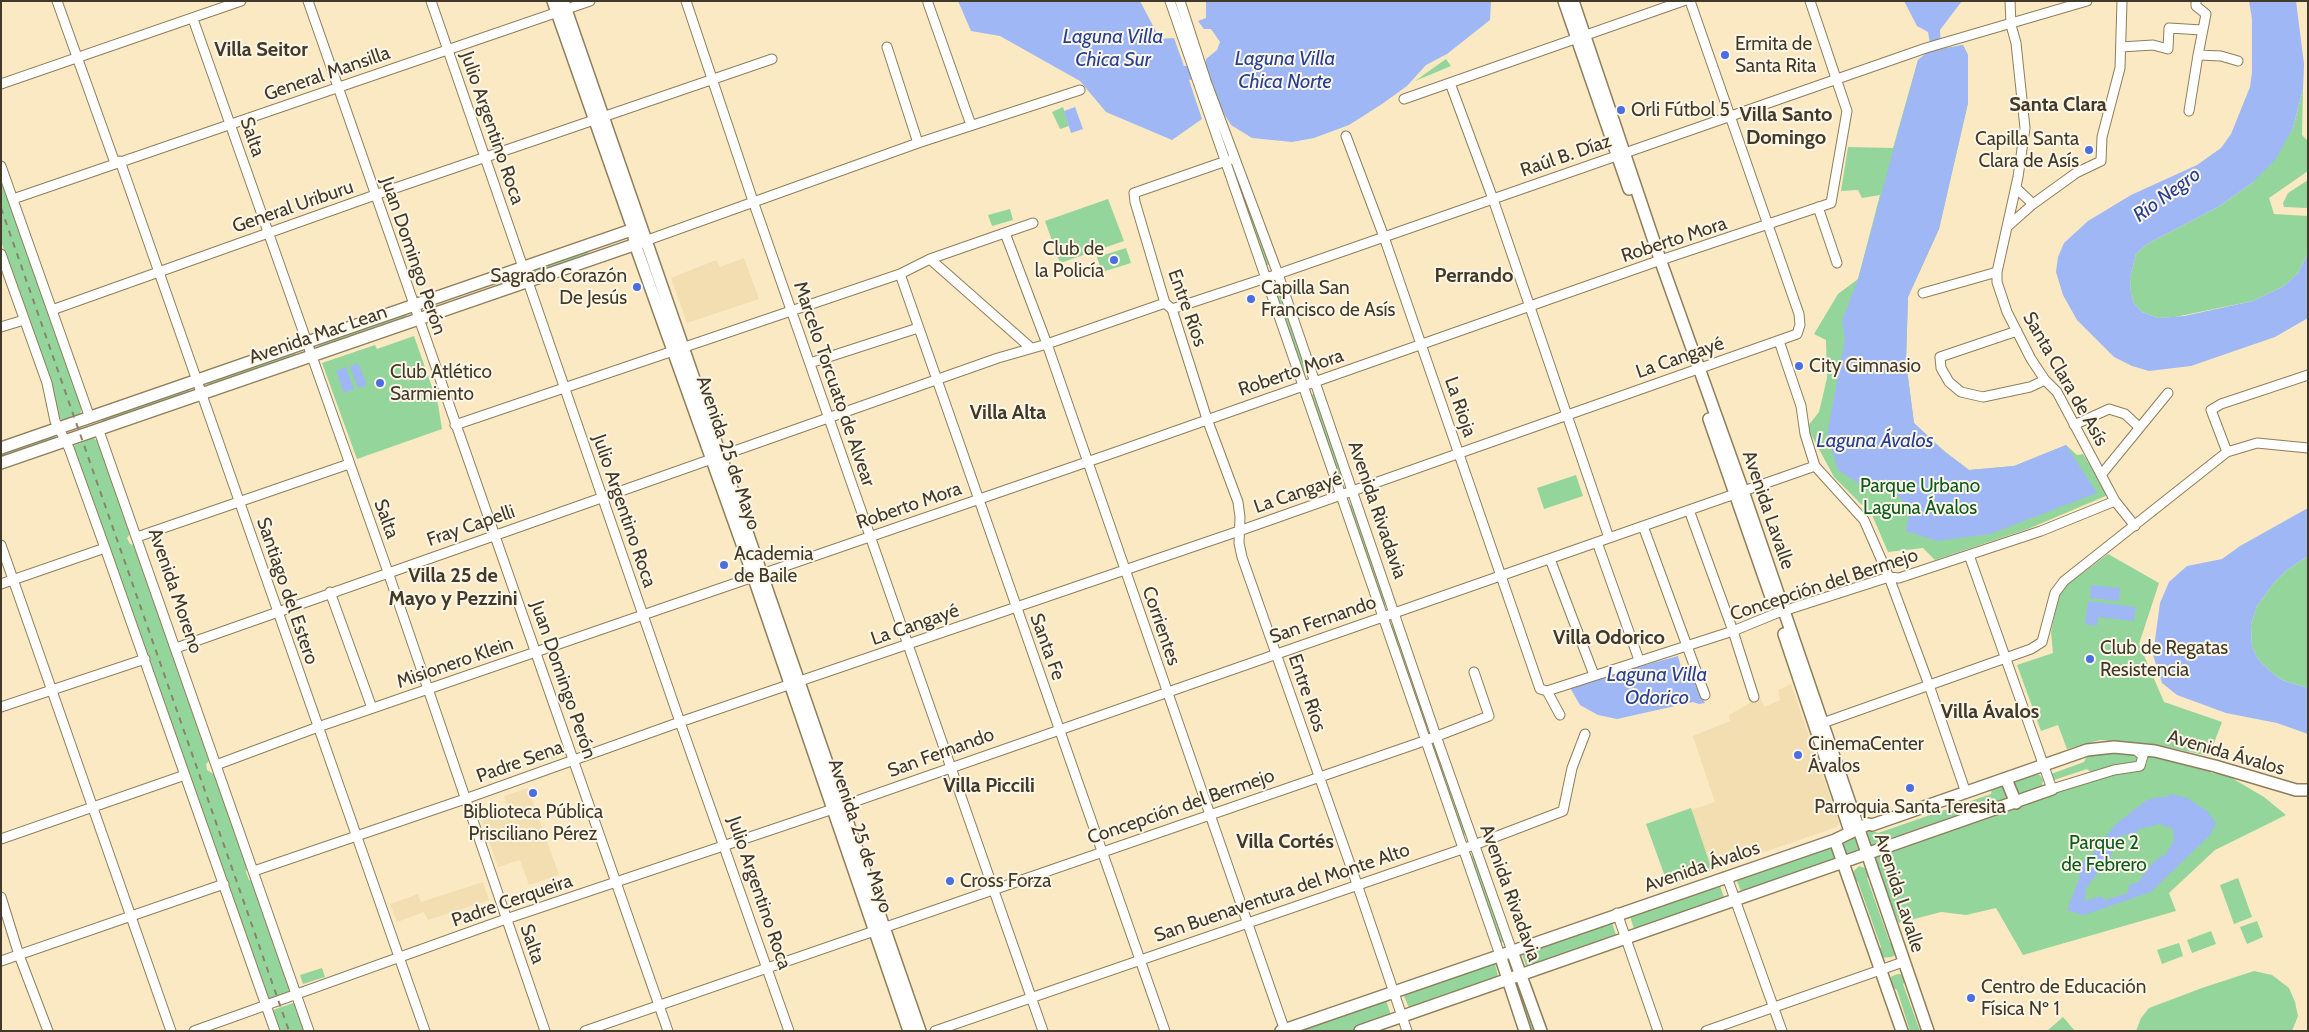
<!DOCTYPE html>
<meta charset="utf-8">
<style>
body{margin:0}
#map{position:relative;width:2309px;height:1032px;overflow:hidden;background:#fae9c3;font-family:Cabin,sans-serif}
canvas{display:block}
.frame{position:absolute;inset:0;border:2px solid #413a2b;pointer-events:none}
</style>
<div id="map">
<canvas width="2309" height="1032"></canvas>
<div class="frame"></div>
</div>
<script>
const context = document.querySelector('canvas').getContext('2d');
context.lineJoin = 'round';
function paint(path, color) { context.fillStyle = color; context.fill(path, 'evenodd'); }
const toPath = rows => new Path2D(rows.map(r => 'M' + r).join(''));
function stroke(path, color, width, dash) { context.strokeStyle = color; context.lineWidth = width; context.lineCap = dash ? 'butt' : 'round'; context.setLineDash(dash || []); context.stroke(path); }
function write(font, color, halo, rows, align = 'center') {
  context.font = font + ' Cabin,sans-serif'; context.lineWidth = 4; context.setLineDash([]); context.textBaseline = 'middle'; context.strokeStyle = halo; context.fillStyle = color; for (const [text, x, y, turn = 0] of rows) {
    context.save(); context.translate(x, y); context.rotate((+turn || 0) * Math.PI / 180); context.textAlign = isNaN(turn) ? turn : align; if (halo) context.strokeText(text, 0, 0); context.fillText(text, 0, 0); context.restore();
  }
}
const built = toPath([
 [744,258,759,299,687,323,671,278,716,260,720,267],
 [512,275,515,283,425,314,422,306],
 [1791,684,1839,822,1837,827,1712,870,1691,810,1715,802,1693,736,1730,721,1729,715,1760,697,1764,707,1780,700,1778,690],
 [528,788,559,875,529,885,520,860,498,867,480,815,507,806,504,796],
 [483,882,489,900,428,920,424,912,397,922,390,904,418,894,421,902]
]);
const green = toPath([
 [1963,45,1968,55,1968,103,1939,229,1908,297,1906,362,1914,423,1944,451,1969,470,2014,466,2066,445,2077,455,2083,454,2108,495,2028,529,1935,560,1923,548,1888,552,1872,515,1834,477,1807,427,1819,412,1827,378,1826,340,1814,334,1838,294,1858,279,1880,195,1862,198,1858,190,1841,191,1848,147,1893,148,1918,60,1941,49],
 [1446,59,1451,66,1415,81],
 [2303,89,2302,135,2308,141,2308,171,2269,198,2274,214,2308,216,2308,253,2298,273,2284,286,2253,301,2175,317,2158,318,2142,312,2134,303,2131,294,2130,278,2136,254,2147,244,2218,207,2252,183,2293,128],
 [1063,107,1069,126,1060,129,1052,112],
 [1233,168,1236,168,1270,264,1266,266],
 [1,180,82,408,80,415,71,420,62,420,57,416,52,390,1,241],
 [2308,180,2308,208,2284,207,2283,203,2288,193],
 [1108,199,1124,241,1060,263,1045,221],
 [1010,209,1013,220,992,226,988,215],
 [1126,248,1131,263,1102,272,1097,257],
 [587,250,589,254,535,273,534,269],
 [1273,286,1277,286,1307,374,1303,375],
 [405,311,408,319,320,350,318,342],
 [414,336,438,404,442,429,357,459,322,363,375,345,377,349],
 [294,349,296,357,209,388,206,380],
 [188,387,190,393,104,425,101,418],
 [1314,394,1344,482,1341,484,1310,395],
 [54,434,56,442,1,460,1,452],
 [93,438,99,442,130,534,127,538,130,544,138,546,210,760,206,764,207,770,215,775,248,865,246,872,249,880,252,881,291,987,288,994,272,1000,268,998,73,446],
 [1576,475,1583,496,1544,509,1537,488],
 [1353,504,1387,605,1382,606,1348,506],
 [2108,554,2159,583,2139,644,2164,702,2222,722,2209,756,2157,745,2100,740,2067,749,2058,725,2041,731,2017,665,2053,653,2051,632,2060,590],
 [2308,556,2308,688,2282,680,2270,671,2258,659,2252,647,2251,625,2257,606,2273,584,2287,570],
 [1394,624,1429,727,1425,727,1390,625],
 [558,744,561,754,552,759,548,748],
 [1435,745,1468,834,1463,835,1432,747],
 [2132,751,2140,758,2136,763,2092,773,2087,769,2054,780,2050,778,2051,774,2084,762,2087,756,2107,752],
 [2146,755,2209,768,2211,773,2225,774,2264,797,2286,815,2215,850,2169,893,2176,911,2023,955,1996,908,1966,915,1941,912,1899,923,1872,858,2112,771,2144,766,2147,763],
 [2036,774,2040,775,2043,780,2042,786,2021,795,2015,793,2013,788,2015,781],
 [1998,785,2004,787,2008,801,1998,806,1993,803,1880,842,1878,848,1872,850,1866,833,1869,830,1878,833,1991,794,1992,787],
 [1691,808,1712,870,1668,885,1646,824],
 [1853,837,1858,840,1860,846,1859,852,1848,856,1843,853,1842,841],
 [1825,845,1833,847,1836,860,1746,893,1740,889,1737,881,1739,875],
 [1474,855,1506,941,1499,943,1469,856],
 [1859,866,1868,869,1871,876,1867,878,1890,943,1896,946,1895,955,1892,957,1879,958,1877,952,1881,947,1858,882,1852,879,1851,874],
 [2238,878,2252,917,2234,924,2220,885],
 [1714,884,1720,886,1724,897,1721,902,1637,930,1634,929,1630,916],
 [1607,921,1612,923,1616,935,1613,939,1532,968,1526,966,1522,954,1524,950],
 [2257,921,2263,937,2247,944,2240,927],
 [2211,931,2216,944,2192,953,2187,940],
 [2179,943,2183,956,2162,964,2157,950],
 [1490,961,1495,964,1498,976,1497,980,1415,1009,1409,1008,1404,996,1406,991],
 [322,968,325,977,303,984,300,975],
 [2254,971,2272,975,2289,988,2295,1002,2298,1016,2292,1031,2136,1031,2141,1018,2149,1008,2202,988],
 [1898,974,1906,975,1907,981,1903,984,1920,1031,1910,1031,1897,990,1890,986,1889,981,1892,976],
 [1517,986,1519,986,1536,1031,1530,1031,1515,989],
 [1386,1000,1391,1015,1388,1018,1351,1031,1297,1031],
 [296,1002,305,1031,280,1031,273,1010],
 [2063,1017,2075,1031,2047,1031]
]);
const water = toPath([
 [958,1,1140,1,1160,39,1174,38,1184,66,1205,65,1206,59,1217,50,1220,42,1211,29,1204,29,1198,21,1206,18,1206,1,1491,1,1490,20,1447,54,1426,65,1407,86,1382,104,1349,125,1314,138,1292,142,1252,138,1231,125,1218,104,1209,77,1189,80,1202,119,1172,140,1106,112,1080,81,1000,36,971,31],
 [1904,1,1962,1,1940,30,1941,49,1963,45,1968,55,1968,103,1939,229,1908,297,1906,362,1914,423,1944,451,1969,470,2014,466,2066,445,2097,493,1990,534,1937,541,1906,531,1910,509,1893,490,1872,492,1838,470,1827,435,1845,339,1842,321,1858,279,1918,60,1931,49,1928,32,1917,26],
 [2249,1,2296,1,2304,64,2303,89,2293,128,2275,160,2252,183,2218,207,2147,244,2136,254,2130,278,2131,294,2134,303,2142,312,2158,318,2184,316,2253,301,2284,286,2298,273,2308,253,2308,318,2275,337,2191,366,2149,371,2132,366,2114,357,2077,320,2063,295,2056,272,2058,257,2064,243,2088,221,2131,195,2197,165,2221,148,2231,134,2250,87,2252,72,2252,19],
 [1075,107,1083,129,1071,133,1064,111],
 [358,363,367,385,358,388,350,367],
 [346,367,354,389,344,393,336,371],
 [2308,508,2308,556,2287,570,2273,584,2257,606,2251,625,2252,647,2258,659,2270,671,2282,680,2308,688,2308,734,2277,723,2226,713,2177,695,2162,683,2153,655,2160,603,2169,582,2187,566,2222,559,2240,546],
 [2091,585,2120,588,2119,601,2090,598],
 [2088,601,2136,607,2134,621,2098,617,2097,626,2085,624],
 [1678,656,1682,671,1687,676,1696,675,1698,682,1695,685,1705,703,1699,704,1693,702,1617,719,1598,715,1580,705,1569,686],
 [2171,794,2187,798,2207,811,2216,823,2210,835,2151,892,2087,914,2082,915,2067,910,2079,879,2080,865,2088,856,2098,850,2099,844,2117,823,2147,800,2159,797,2167,797],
 [2160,824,2173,829,2174,840,2166,854,2154,861,2138,882,2129,885,2128,893,2105,900,2101,896,2085,901,2086,888,2110,858,2118,838,2125,834,2133,837,2139,829]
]);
const minor = toPath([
 [57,1,115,163],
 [308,1,668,1031],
 [431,1,680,722,789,1031],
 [686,1,753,201,1043,1031],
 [1170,1,1500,955],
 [1180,1,1206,81,1278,274,1436,736,1512,951],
 [2010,1,2011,25,2016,43,2025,128,2018,177,1997,272,1997,282,2007,312,2031,359,2045,380,2057,392,2115,501,2135,526],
 [2196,1,2196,6,2206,14,2198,55,2221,56,2238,61],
 [928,3,971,125],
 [193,19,388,572,545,1031],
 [887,47,918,143],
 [2121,47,2153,45,2168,49,2169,28,2202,30],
 [1450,83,1493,199,1609,538],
 [1,84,241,1],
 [1404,99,1683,1],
 [2189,111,2198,55],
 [1346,136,1384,237,1540,689,1547,691,1733,631,1777,613,1889,577,1899,578,2041,531,2115,501],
 [1229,160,1134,193,1135,202,1165,303,1172,309,1207,419,1238,502,1240,517,1239,543,1242,557,1357,884,1407,1031],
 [120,161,425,1031],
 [1,166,90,418],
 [2016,188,2033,204],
 [13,199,590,1],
 [1818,207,1837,263],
 [2007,227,2033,204,2076,173,2101,161,2102,137,2120,68,2122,1],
 [1005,233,1047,344,1285,1031],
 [645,241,918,143,1080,90],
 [1,254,47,383,55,421,69,448,105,548,275,1031],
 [930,259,1031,348],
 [900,274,1165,1031],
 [1923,293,1997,272],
 [1172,309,1278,274,1926,48,2087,1],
 [52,310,375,195,772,59],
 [1,327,24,320],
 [2017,331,1940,357,1941,368,1949,382,1961,392,1983,397,2030,387,2045,380],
 [1779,341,1801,406,1805,434,1815,466,1864,520,1889,577,1929,685,1966,793],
 [810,363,918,328],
 [455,425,900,274,930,259,1033,223],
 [2074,425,2109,409,2125,414,2139,427],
 [99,431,309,1031],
 [2227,452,2211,410,2221,404,2308,375],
 [2101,475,2168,393],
 [1689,510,1733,631,1754,697],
 [1643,526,1705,695],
 [137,537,349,464],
 [1597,542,1639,660],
 [1,545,171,1031],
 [1969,555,2052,789,2114,770,2140,766,2143,756,2135,749],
 [1550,559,1594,675],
 [1,584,105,548],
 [330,592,372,708],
 [176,648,998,358,1047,344,1165,303],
 [1547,691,1560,715],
 [1,707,145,659],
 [1817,725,2031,649,2042,642,2055,593,2064,581,2227,452,2257,443,2308,448],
 [216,765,318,727,1116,452,1655,262,1831,203,1847,111,1810,1],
 [1,839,185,775],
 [254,871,465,799,680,722,1239,531,1797,334,1800,325,1799,314,1690,1],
 [1727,877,1782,1031],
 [1,897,19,955,48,1031],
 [1617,913,1658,1031],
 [1,961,224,884],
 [194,1031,506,919,842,806,1815,466],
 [585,1031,1427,740,1489,716,1474,672],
 [935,1031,1474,845,1563,811,1572,768,1585,734],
 [1706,1031,1903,962]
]);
const major = toPath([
 [553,1,633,229,635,244,748,561,909,1031],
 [563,1,920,1031],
 [1564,1,1629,189],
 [1573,1,1661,262,1743,491,1928,1031],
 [1709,419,1771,597],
 [1,448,640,227],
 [1,463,642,242],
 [1784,634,1850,831],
 [2006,779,2016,803],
 [1835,840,1902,1031],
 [1512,951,1541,1031],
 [1500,955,1525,1031],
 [1281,1031,1835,840,1868,824,1872,825,2087,750,2114,747,2155,751,2215,766,2296,790,2308,790],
 [1360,1031,2052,789]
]);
const rail = toPath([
 [1,208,289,1031]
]);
const markers = [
 [1725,55,5,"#496fe2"],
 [1621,110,5,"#496fe2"],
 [2089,150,5,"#496fe2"],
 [1114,260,5,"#496fe2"],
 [637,287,5,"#496fe2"],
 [1251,299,5,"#496fe2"],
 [1799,366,5,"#496fe2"],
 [380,383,5,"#496fe2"],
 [724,565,5,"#496fe2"],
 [2090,659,5,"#496fe2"],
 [1798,755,5,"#496fe2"],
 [1910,788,5,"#496fe2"],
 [533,793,5,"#496fe2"],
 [950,881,5,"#496fe2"],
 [1971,998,5,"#496fe2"]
];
const poiNames = [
 ["Ermita de",1735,44],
 ["Santa Rita",1735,66],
 ["Orli Fútbol 5",1631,110],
 ["Capilla Santa",2079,139,"right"],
 ["Clara de Asís",2079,161,"right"],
 ["Club de",1104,249,"right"],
 ["la Policía",1104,271,"right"],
 ["Sagrado Corazón",627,276,"right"],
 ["De Jesús",627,298,"right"],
 ["Capilla San",1261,288],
 ["Francisco de Asís",1261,310],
 ["City Gimnasio",1809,366],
 ["Club Atlético",390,372],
 ["Sarmiento",390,394],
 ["Academia",734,554],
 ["de Baile",734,576],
 ["Club de Regatas",2100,648],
 ["Resistencia",2100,670],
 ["CinemaCenter",1808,744],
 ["Ávalos",1808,766],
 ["Parroquia Santa Teresita",1910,807,"center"],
 ["Biblioteca Pública",533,812,"center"],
 ["Prisciliano Pérez",533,834,"center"],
 ["Cross Forza",960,881],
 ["Centro de Educación",1981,987],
 ["Física Nº 1",1981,1009]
];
const streetNames = [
 ["General Mansilla",327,74,-19],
 ["Julio Argentino Roca",492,128,71],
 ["Salta",252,137,71],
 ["Raúl B. Díaz",1566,156,-19],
 ["General Uriburu",293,207,-19],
 ["Roberto Mora",1674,240,-18],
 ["Juan Domingo Perón",413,256,71],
 ["Entre Ríos",1187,308,70],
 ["Avenida Mac Lean",318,335,-19],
 ["La Cangayé",1680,358,-19],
 ["Roberto Mora",1291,373,-19],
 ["Santa Clara de Asís",2065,379,60],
 ["Marcelo Torcuato de Alvear",834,384,71],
 ["La Rioja",1460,407,71],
 ["Avenida 25 de Mayo",728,453,71],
 ["La Cangayé",1298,493,-19],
 ["Roberto Mora",909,506,-19],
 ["Avenida Rivadavia",1377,510,71],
 ["Avenida Lavalle",1768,510,71],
 ["Julio Argentino Roca",624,511,71],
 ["Salta",386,519,70],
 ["Fray Capelli",471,526,-19],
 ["Concepción del Bermejo",1824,585,-18],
 ["Avenida Moreno",175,591,71],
 ["Santiago del Estero",287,591,71],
 ["San Fernando",1323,620,-19],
 ["La Cangayé",915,625,-19],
 ["Corrientes",1161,626,71],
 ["Santa Fe",1047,647,70],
 ["Misionero Klein",455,663,-19],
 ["Juan Domingo Perón",563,680,71],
 ["Entre Ríos",1307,693,71],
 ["San Fernando",941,753,-20],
 ["Avenida Ávalos",2226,753,16],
 ["Padre Sena",520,762,-20],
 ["Concepción del Bermejo",1181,807,-19],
 ["Avenida 25 de Mayo",860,836,71],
 ["Avenida Ávalos",1702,867,-19],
 ["Julio Argentino Roca",759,893,71],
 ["San Buenaventura del Monte Alto",1282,893,-19],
 ["Avenida Rivadavia",1510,893,70],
 ["Avenida Lavalle",1899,893,72],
 ["Padre Cerqueira",512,901,-19],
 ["Salta",532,944,71]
];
const parkNames = [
 ["Parque Urbano",1920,486],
 ["Laguna Ávalos",1920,508],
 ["Parque 2",2104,843],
 ["de Febrero",2104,865]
];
const waterNames = [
 ["Laguna Villa",1113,37],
 ["Chica Sur",1113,60],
 ["Laguna Villa",1285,59],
 ["Chica Norte",1285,82],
 ["Río Negro",2167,195,-36],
 ["Laguna Ávalos",1875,441],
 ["Laguna Villa",1657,675],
 ["Odorico",1657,698]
];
const neighbourhoodNames = [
 ["Villa Seitor",261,50],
 ["Santa Clara",2058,105],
 ["Villa Santo",1786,115],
 ["Domingo",1786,138],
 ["Perrando",1474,276],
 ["Villa Alta",1008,413],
 ["Villa 25 de",453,576],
 ["Mayo y Pezzini",453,599],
 ["Villa Odorico",1609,638],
 ["Villa Ávalos",1990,712],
 ["Villa Piccili",989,786],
 ["Villa Cortés",1285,842]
];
paint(built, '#f2deb1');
paint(green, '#94d59b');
paint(water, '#9fb8f5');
stroke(minor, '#8e7e5b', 11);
stroke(major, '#8e7e5b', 14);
stroke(minor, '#fff', 9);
stroke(major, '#fff', 11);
stroke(rail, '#8d826a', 2, [6, 6]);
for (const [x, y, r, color] of markers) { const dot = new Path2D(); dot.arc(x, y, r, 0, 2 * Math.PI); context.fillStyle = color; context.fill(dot); stroke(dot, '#fef7e8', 2); }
write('19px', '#413a2b', '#fef7e8', poiNames, 'left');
write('19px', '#413a2b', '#fef7e8', streetNames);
write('19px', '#0a5a20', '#fef7e8', parkNames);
write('italic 20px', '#253f95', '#fef7e8', waterNames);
write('bold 20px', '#413a2b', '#fef7e8', neighbourhoodNames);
</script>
